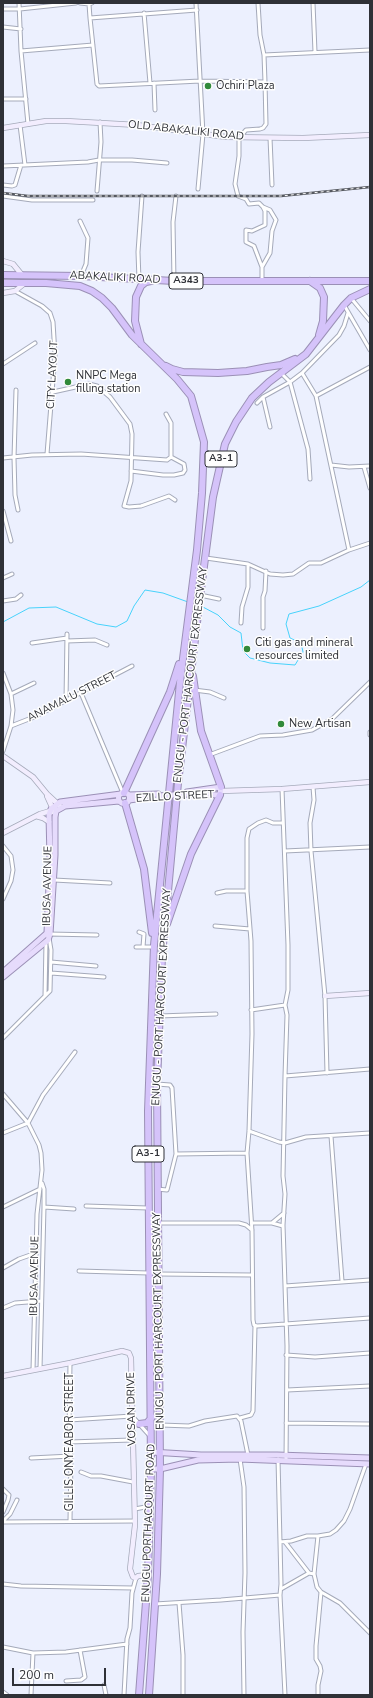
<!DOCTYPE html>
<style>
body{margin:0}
#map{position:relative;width:373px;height:1698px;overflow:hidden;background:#ecf0fe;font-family:"Nunito Sans",sans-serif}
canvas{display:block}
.frame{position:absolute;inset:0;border:4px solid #2f3137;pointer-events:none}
.scale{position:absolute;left:12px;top:1668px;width:94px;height:18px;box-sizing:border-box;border:2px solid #2f3137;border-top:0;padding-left:5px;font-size:12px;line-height:14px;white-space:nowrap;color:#2f3137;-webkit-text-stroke:3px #fefefe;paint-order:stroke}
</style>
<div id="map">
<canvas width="373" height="1698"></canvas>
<div class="frame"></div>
<div class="scale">200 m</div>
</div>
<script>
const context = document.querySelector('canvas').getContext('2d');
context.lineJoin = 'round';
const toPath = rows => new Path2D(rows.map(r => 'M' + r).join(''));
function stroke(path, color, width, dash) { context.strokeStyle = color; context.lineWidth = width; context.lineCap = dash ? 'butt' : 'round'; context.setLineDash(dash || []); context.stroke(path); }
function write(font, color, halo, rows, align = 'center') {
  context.font = font + ' "Nunito Sans",sans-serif'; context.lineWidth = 3; context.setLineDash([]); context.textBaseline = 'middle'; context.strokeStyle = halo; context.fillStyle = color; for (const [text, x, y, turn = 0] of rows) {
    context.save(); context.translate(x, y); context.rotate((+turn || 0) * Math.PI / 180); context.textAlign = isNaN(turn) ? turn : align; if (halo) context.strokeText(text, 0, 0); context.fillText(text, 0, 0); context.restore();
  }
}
const stream = toPath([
 [201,606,218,615,230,627,241,633,243,651,250,658,270,663,295,665,303,652,301,643,290,638,286,624,289,614,319,606,361,587,370,580],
 [3,622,29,608,56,607,97,624,116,627,127,621,134,606,145,590,163,593,188,602]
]);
const street = toPath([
 [19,3,21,51,28,124],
 [80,3,89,4],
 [92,3,89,4,90,18,97,84,99,86,200,81,265,82,264,55,260,35,258,3],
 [196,3,203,134,198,189],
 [313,3,315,52],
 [3,9,20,9,76,3],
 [144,13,150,83],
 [90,18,197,10],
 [3,27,21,29],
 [21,51,93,45],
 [264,55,370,50],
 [154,83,155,110],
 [3,99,26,99],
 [20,125,25,165],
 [270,138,272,185],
 [3,166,88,162,99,160,132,160,167,163],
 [3,185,12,186,15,185,21,165],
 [97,191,101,142,100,122],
 [3,196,32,200,93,200],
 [263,207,259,203,249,204,246,199,238,196,235,184,239,156,239,138,246,130,260,129,263,128,266,124,265,82],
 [80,221,88,238,86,264,81,276],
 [139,280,138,252,142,196],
 [262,280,262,267,254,246,246,242,246,230,252,231,265,225,265,211,263,207,270,210,276,220,272,231,270,253,262,267],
 [174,281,173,222,176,196],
 [15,291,42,306,50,313,53,322,55,355,47,454],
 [351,298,370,321],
 [344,305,370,350],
 [3,364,35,343],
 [281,373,290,382,302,373,316,396,349,550],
 [302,373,339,335,344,326,348,313],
 [16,390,14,458,15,495,18,510],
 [53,392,89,384,97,386,110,397,130,424,132,434,131,481,124,506,129,507,141,506,169,496,175,500],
 [316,396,370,367],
 [263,397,270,427],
 [257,403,263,397,290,382,308,449,310,479],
 [3,458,32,455,81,454,167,460,171,457,171,423,166,414],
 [331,465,349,467,370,466],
 [364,467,370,488],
 [131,471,163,475,174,475,183,473,185,470,184,464,171,457],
 [3,511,11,541],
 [206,558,248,564,270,574,283,575,293,574,309,563,321,563,349,550,370,543],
 [3,578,12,574],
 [200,595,219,599],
 [3,601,16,599,21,595],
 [241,623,242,607,248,587,248,564],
 [263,628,263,597,265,591,266,571],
 [67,641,95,640,107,645],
 [32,643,67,638],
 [3,673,11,694,13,710,11,726,3,751],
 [194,690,210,692,224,698],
 [81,693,123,793],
 [11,694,34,683],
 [66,701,67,634],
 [11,726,34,717,132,666],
 [370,732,370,735],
 [209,755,260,736,283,735,312,730,332,719,370,682],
 [313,787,314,800,310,823,311,851,325,996,327,1073],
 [282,789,288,945,288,990,285,1005,287,1015,285,1076,283,1176,285,1194,283,1225,287,1346,286,1460],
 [283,823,273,823,266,820,258,823,249,829,247,838,247,891,251,941,252,1034,249,1131,247,1153,252,1231,253,1320,254,1325,257,1326,370,1318],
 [3,846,11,856,13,870,11,881,3,899],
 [285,851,370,847],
 [54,880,110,883],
 [217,893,226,891,247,891],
 [215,926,250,929],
 [139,932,144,934,143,947],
 [49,934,97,935],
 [136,947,154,947],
 [51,962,96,966],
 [51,973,104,977],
 [45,996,46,942],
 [251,1010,285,1005],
 [159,1016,216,1014],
 [3,1038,50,991,51,950,49,938],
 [285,1076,370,1069],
 [157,1084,170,1085,172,1088,176,1154],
 [3,1094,28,1123,39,1145,41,1153,42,1170,37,1214,33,1370],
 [249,1131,279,1142,285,1143,306,1137,370,1133],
 [3,1133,28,1123,43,1095,75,1052],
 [331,1136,342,1281],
 [157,1189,167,1190,176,1154,247,1153],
 [86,1206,148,1208],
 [3,1207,40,1189],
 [44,1207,74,1209],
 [158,1223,239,1223,246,1225,252,1230],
 [252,1223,272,1223,283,1226],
 [272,1223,284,1213],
 [3,1268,19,1259,36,1253],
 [79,1271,149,1273],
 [159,1274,252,1275],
 [285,1286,370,1280],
 [3,1308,15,1303,41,1301],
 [286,1355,315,1357,370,1353],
 [70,1363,69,1433,71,1456,70,1521],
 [40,1369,44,1207,44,1189,42,1183],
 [287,1390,370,1386],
 [240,1418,251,1415,253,1411,255,1326],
 [69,1420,132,1416,150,1436],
 [286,1423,370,1424],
 [161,1425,189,1426,205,1421,237,1416,241,1421,248,1455],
 [69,1442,132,1440],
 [31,1458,71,1456],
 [240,1459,244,1487,245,1573,243,1632,244,1695],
 [278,1459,281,1584,280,1595,285,1695],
 [81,1472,91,1476,101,1476,133,1482],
 [3,1489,9,1495,8,1500,3,1512],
 [135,1509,150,1506],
 [3,1521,10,1514,17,1500],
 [3,1522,135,1521],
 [280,1542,291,1541,307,1536,318,1536,330,1534,336,1530,344,1521,350,1509,366,1464],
 [285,1542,309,1573,314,1574,317,1587,321,1592,340,1603,370,1633],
 [314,1574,318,1536],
 [3,1584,21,1586,133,1588],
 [281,1589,309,1573],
 [179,1603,183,1655,183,1695],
 [155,1604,221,1600,280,1595],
 [3,1647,33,1653,66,1652,127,1644],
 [66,1681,81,1680,85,1677,80,1650],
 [104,1685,106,1695],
 [3,1692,7,1695],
 [31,1695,33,1653],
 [124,1695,127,1639,130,1628,132,1593,136,1578],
 [318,1695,318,1685,321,1671,320,1666,316,1659,316,1646,321,1592]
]);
const secondary = toPath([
 [3,128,46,121,66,121,137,125,226,137,303,138,370,135],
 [3,261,13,264,22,275],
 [3,293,15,291,25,283],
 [3,756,33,777,47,794,61,807],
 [221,791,282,789,370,782],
 [47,796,52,807,55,810],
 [36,816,43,818,49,822],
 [3,833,40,814,50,811,52,812],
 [325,996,370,993],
 [3,1376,70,1363,122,1351,129,1353,131,1358,135,1525,130,1569,133,1577,136,1578,138,1576,148,1575]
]);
const primary = toPath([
 [187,792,221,787,220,795,188,794],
 '118.5 798a5.5 5.5 0 1 1 11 0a5.5 5.5 0 1 1-11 0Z',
 [129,795,158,794],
 [129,800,144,798],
 [3,972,47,933,50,860,49,815,51,809,60,802,121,794],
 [3,977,48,940,50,934,55,855,55,817,56,811,65,806,119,801],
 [151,1452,201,1455,277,1455,370,1458],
 [151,1469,160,1469,198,1460,239,1459,370,1464]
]);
const highway = toPath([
 [3,275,81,276,174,281,370,281],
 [310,281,320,288,324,297,323,321,319,335],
 [3,283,46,283,80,286,92,291,102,298,112,308,132,335,177,379,191,396,204,442,202,493,197,550,180,682,154,945,148,1111,151,1469,148,1575,139,1695],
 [141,344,135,321,136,297,141,286,146,282,151,281],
 [166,366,172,369,183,372,218,373,247,371,267,367,281,365,295,359],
 [193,676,201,731,221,787],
 [124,793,170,692,179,664],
 [125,803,144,869,152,933],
 [167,924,191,854,220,795],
 [139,1424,147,1423,152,1417],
 [149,1695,157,1574,160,1469,157,1084,162,956,178,783,200,597,213,497,225,444,236,422,252,398,269,382,306,354,344,305,351,298,370,289]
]);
const rail = toPath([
 [3,193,28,196,281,196,370,187]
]);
const primaryBridge = toPath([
 [158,796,188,794]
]);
const markers = [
 [208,86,4,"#318a3a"],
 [68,382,4,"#318a3a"],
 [247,649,4,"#318a3a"],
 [281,724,4,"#318a3a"]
];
const shields = [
 [186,281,34],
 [221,459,32],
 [148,1154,32]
];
const shieldNames = [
 ["A343",186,281],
 ["A3-1",221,459],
 ["A3-1",148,1154]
];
const poiNames = [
 ["Ochiri Plaza",216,86],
 ["NNPC Mega",76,376],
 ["filling station",76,389],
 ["Citi gas and mineral",255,643],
 ["resources limited",255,656],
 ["New Artisan",289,724]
];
const streetNames = [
 ["OLD ABAKALIKI ROAD",186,131,6],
 ["ABAKALIKI ROAD",115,278,3],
 ["CITY LAYOUT",53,375,-87],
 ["ENUGU - PORT HARCOURT EXPRESSWAY",191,675,-83],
 ["ANAMALU STREET",72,697,-27],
 ["EZILLO STREET",175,797,-3],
 ["IBUSA AVENUE",48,886,-89],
 ["ENUGU - PORT HARCOURT EXPRESSWAY",162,997,-87],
 ["IBUSA AVENUE",35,1276,-89],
 ["ENUGU - PORT HARCOURT EXPRESSWAY",159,1321,-91],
 ["VOSAN DRIVE",132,1409,-91],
 ["GILLIS ONYEABOR STREET",70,1442,-90],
 ["ENUGU PORTHACOURT ROAD",149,1523,-88]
];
stroke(stream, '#47d2fb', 1);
stroke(street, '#a5aaba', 5);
stroke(secondary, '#a5aaba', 6);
stroke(primary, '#9b90b6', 7);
stroke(highway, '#9b90b6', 8);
stroke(street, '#fff', 3);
stroke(secondary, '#f2edfe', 4.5);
stroke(primary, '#e6dbfc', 5);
stroke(highway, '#d5c3fa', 6);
stroke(rail, '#565960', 2.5);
stroke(rail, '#fefefe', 1, [3]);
stroke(primaryBridge, '#9b90b6', 7, []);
stroke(primaryBridge, '#e6dbfc', 5);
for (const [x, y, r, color] of markers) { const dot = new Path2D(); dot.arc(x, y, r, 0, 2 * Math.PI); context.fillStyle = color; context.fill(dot); stroke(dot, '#fefefe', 1.5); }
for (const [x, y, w] of shields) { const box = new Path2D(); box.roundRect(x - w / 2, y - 8, w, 16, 3); context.fillStyle = '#fefefe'; context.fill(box); stroke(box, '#2f3137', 1); }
write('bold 10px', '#2f3137', null, shieldNames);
write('11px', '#2f3137', '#fefefe', poiNames, 'left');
write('11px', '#2f3137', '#fefefe', streetNames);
</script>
